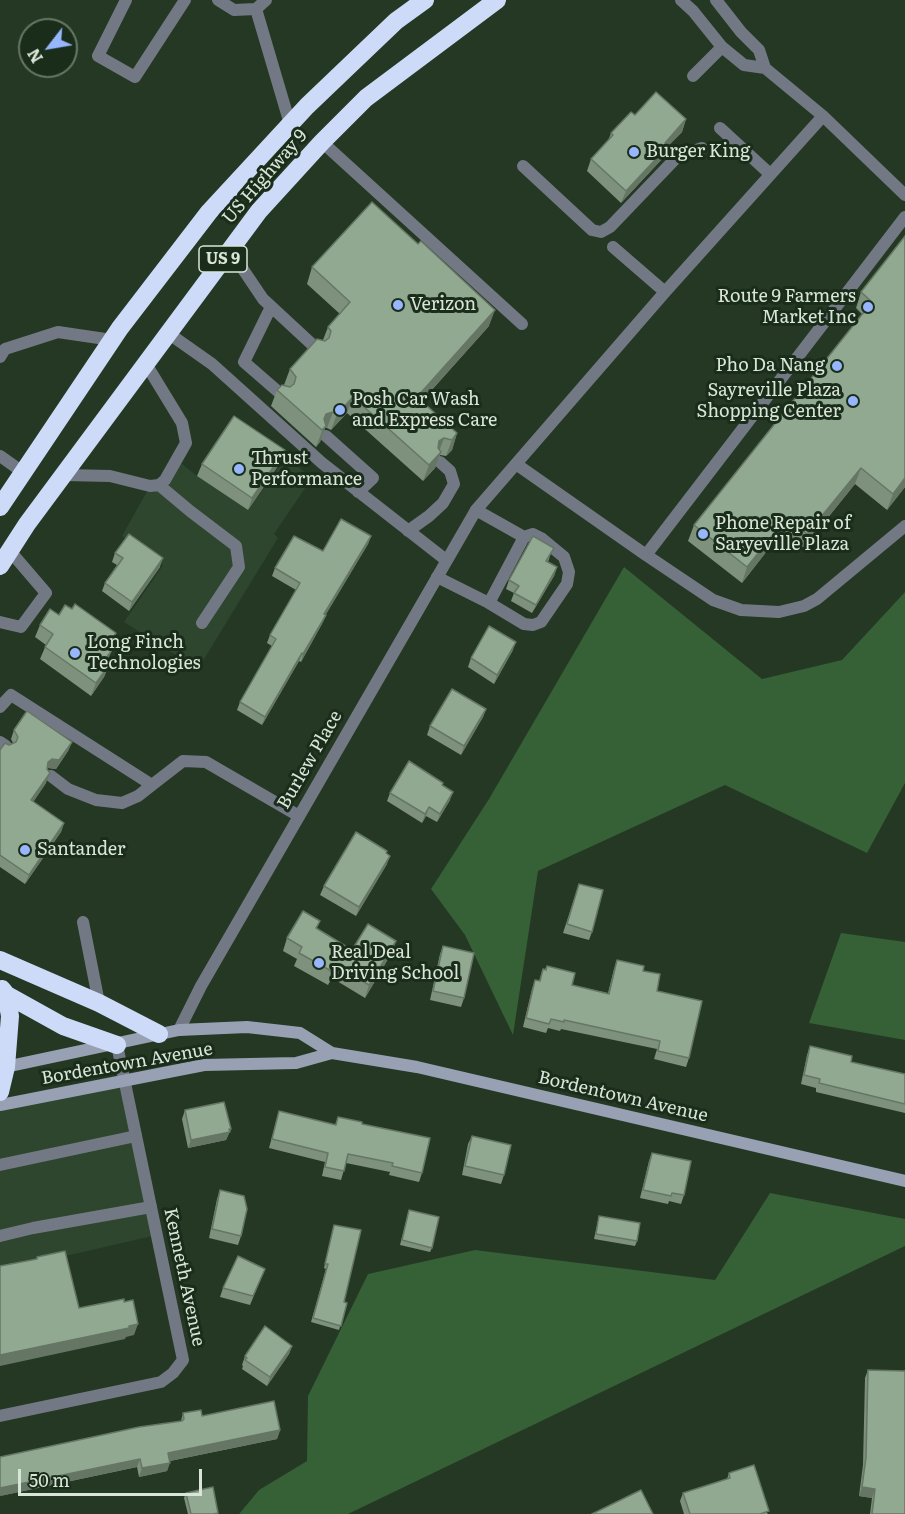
<!DOCTYPE html>
<style>
body{margin:0}
#map{position:relative;width:905px;height:1514px;overflow:hidden;background:#243823;font-family:Literata,serif}
canvas{display:block}
.north{position:absolute;left:18px;top:18px;width:60px;height:60px;box-sizing:border-box;background:#1a2d1a;border:2px solid #676;border-radius:50%;rotate:239deg;font-size:16px;font-weight:700;line-height:24px;text-align:center;color:#d9e5d8}
.north::after{content:'';display:block;margin:auto;width:21px;height:27px;background:#97b6fd;clip-path:polygon(50% 0,100% 100%,50% 72%,0 100%)}
.scale{position:absolute;left:18px;top:1469px;width:184px;height:27px;box-sizing:border-box;border:3px solid #d9e5d8;border-top:0;padding-left:8px;font-size:18px;line-height:21px;white-space:nowrap;color:#d9e5d8;-webkit-text-stroke:4px #1a2d1a;paint-order:stroke}
</style>
<div id="map">
<canvas width="905" height="1514"></canvas>
<div class="north">N</div>
<div class="scale">50 m</div>
</div>
<script>
const context = document.querySelector('canvas').getContext('2d');
context.lineJoin = 'round';
function paint(path, color) { context.fillStyle = color; context.fill(path, 'evenodd'); }
const toPath = rows => new Path2D(rows.map(r => 'M' + r).join(''));
function stroke(path, color, width, dash) { context.strokeStyle = color; context.lineWidth = width; context.lineCap = dash ? 'butt' : 'round'; context.setLineDash(dash || []); context.stroke(path); }
function write(font, color, halo, rows, align = 'center') {
  context.font = font + ' Literata,serif'; context.lineWidth = 6; context.setLineDash([]); context.textBaseline = 'middle'; context.strokeStyle = halo; context.fillStyle = color; for (const [text, x, y, turn = 0] of rows) {
    context.save(); context.translate(x, y); context.rotate((+turn || 0) * Math.PI / 180); context.textAlign = isNaN(turn) ? turn : align; if (halo) context.strokeText(text, 0, 0); context.fillText(text, 0, 0); context.restore();
  }
}
const built = toPath([
 [286,457,312,478,274,534,278,538,198,669,124,622,163,565,122,536,150,486,159,485,176,459,197,476,248,510],
 [125,1081,157,1235,0,1271,0,1105]
]);
const green = toPath([
 [624,567,762,679,842,660,905,592,905,783,867,853,725,785,538,871,513,1035,465,935,431,889,489,799],
 [841,933,905,942,905,1040,809,1023],
 [770,1193,905,1219,905,1246,348,1514,239,1514,259,1490,307,1461,308,1396,368,1274,475,1250,715,1280]
]);
const lane = toPath([
 [126,0,98,56,135,77,185,0],
 [218,0,234,10,256,9,266,0],
 [681,0,693,11,722,47,744,65,765,68,823,116,905,195],
 [716,0,741,32,759,50,765,68],
 [256,9,290,124],
 [693,76,722,47],
 [720,128,770,174],
 [322,142,522,324],
 [523,166,592,230,601,232,610,227,677,157,702,148],
 [613,247,665,292],
 [230,250,263,299,317,349],
 [271,307,244,362,282,395],
 [168,333,212,364,322,463,446,560],
 [0,357,5,349,58,332,112,340],
 [326,436,373,478,358,492],
 [0,456,24,473],
 [516,464,646,555,905,217],
 [65,475,110,476,150,486,159,485,165,480,186,443,182,423,146,364],
 [159,485,190,511,236,546,239,567,202,623],
 [408,531,429,516,443,503,454,484,450,471,440,462],
 [646,555,713,600,741,610,779,612,804,606,817,599,905,526],
 [437,577,489,603,524,537,476,510,665,292,823,116],
 [489,603,524,624,533,625,541,622,567,584,569,572,564,557,541,538,533,534,524,537],
 [0,622,21,627,46,593,10,551],
 [0,707,11,695,152,785,183,761,206,762,299,816],
 [0,742,6,746],
 [51,776,68,789,96,800,122,803,138,796,152,785],
 [83,922,99,1003],
 [0,1165,136,1136],
 [0,1236,33,1228,151,1207]
]);
const street = toPath([
 [179,1030,201,986,476,510],
 [0,1416,161,1382,173,1373,183,1360,117,1045]
]);
const secondary = toPath([
 [1,1068,179,1030,247,1027,300,1033,332,1053,417,1067,905,1181],
 [0,1105,204,1065,296,1063,332,1053]
]);
const highway = toPath([
 [0,507,120,328,209,212,307,106,396,21,425,0],
 [0,566,27,524,259,211,322,142,366,98,497,0],
 [0,960,99,1003,159,1034],
 [0,991,63,1026,117,1045],
 [0,1092,6,1067,10,1016,6,994,2,989]
]);
const wall = toPath([
 [635,115,686,119,682,132,667,147,663,158,621,203,587,171,591,159,608,141,611,133],
 [905,236,905,487,887,510,855,484,801,551,781,533,742,583,688,541,694,525,862,314,856,308,861,292],
 [312,267,489,326,422,401,457,433,452,450,446,456,440,455,435,468,423,481,347,413,331,430,327,428,325,428,320,442,316,447,271,406,277,390,284,385,290,369,323,340,328,327,340,314,307,284],
 [280,463,248,510,197,476,202,464],
 [371,536,368,544,326,614,323,622,301,662,299,661,262,725,237,710,240,702,272,646,267,643,270,635,296,590,272,576,275,568,323,551],
 [115,553,160,567,129,611,102,591,105,583,117,565,112,562],
 [550,556,548,562,557,567,554,576,532,613,511,601,514,593,506,589,509,580],
 [72,609,116,633,109,648,106,663,109,665,104,677,91,696,40,659,46,645,35,637,40,625],
 [513,650,494,684,468,667,471,658],
 [486,709,483,717,461,755,427,735,430,726],
 [14,730,72,742,68,751,56,769,48,768,47,769,46,783,33,802,64,823,61,832,25,884,0,867,0,750,13,743,11,739],
 [443,783,443,785,450,800,437,822,426,816,422,823,387,801,390,793],
 [387,854,387,864,356,916,320,895,324,886],
 [579,884,592,932,589,940,563,933],
 [320,921,317,928,352,950,396,941,391,954,365,998,332,978,328,985,294,966,297,959,283,951,287,938],
 [443,946,464,998,461,1007,430,1000,440,954],
 [617,960,643,971,657,991,689,1058,686,1067,654,1059,657,1049,561,1029,560,1031,548,1028,546,1033,523,1027,532,989,535,980,539,981,543,969,545,969,547,966,572,985,608,993,614,969],
 [810,1046,851,1062,905,1074,905,1113,816,1092,816,1088,801,1084,807,1055],
 [185,1110,231,1129,226,1140,188,1148,182,1119],
 [279,1111,335,1125,338,1117,362,1124,422,1173,419,1182,389,1175,390,1172,346,1163,341,1180,322,1176,325,1162,269,1148],
 [472,1136,504,1175,501,1184,462,1175,468,1144],
 [652,1153,684,1195,681,1204,669,1201,668,1204,640,1198,649,1161],
 [220,1190,241,1236,238,1245,209,1238,217,1199],
 [409,1210,432,1248,430,1252,400,1245],
 [599,1216,637,1241,635,1246,594,1239],
 [334,1225,344,1302,347,1303,339,1330,311,1322,326,1269,324,1268],
 [265,1269,250,1305,220,1297,223,1288],
 [292,1346,289,1354,267,1386,242,1369,243,1366,242,1365,245,1356],
 [868,1370,904,1410,905,1514,870,1514,872,1498,859,1496,863,1465,865,1378],
 [183,1413,202,1416,280,1430,277,1439,170,1461,167,1471,139,1477,137,1467,0,1496,181,1421],
 [729,1473,768,1514,684,1514,680,1501,683,1493,727,1479],
 [186,1493,218,1513,218,1514,188,1514,184,1498]
]);
const shadedWall = toPath([
 [686,119,682,132,667,147,663,158,621,203,626,191,665,143],
 [495,310,489,326,411,413,417,397],
 [353,397,347,413,331,430,337,414],
 [333,412,327,428,325,428,320,442,316,447,323,429,320,430,320,429,326,414],
 [457,433,452,450,446,456,452,440],
 [444,438,438,454,434,457,439,441],
 [285,450,280,463,248,510,252,498],
 [441,452,435,468,423,481,429,465],
 [861,468,855,484,801,551,807,534],
 [905,478,905,487,887,510,893,494],
 [787,517,781,533,742,583,747,567],
 [371,536,368,544,322,621,324,614],
 [163,558,160,567,129,611,132,602],
 [557,567,554,576,532,613,536,605],
 [326,615,323,622,301,662,303,654],
 [116,633,111,645,102,659,107,646],
 [516,642,513,650,494,684,497,675],
 [112,650,107,662,99,674,104,661],
 [302,653,299,661,262,725,265,717],
 [109,665,104,677,91,696,96,683],
 [486,709,483,717,461,755,464,746],
 [72,742,68,751,56,769,48,768,44,771,48,762],
 [50,773,46,783,28,810,31,800],
 [453,792,450,800,437,822,440,814],
 [429,807,426,816,422,823,425,814],
 [64,823,61,832,25,884,29,875],
 [390,856,387,864,356,916,359,907],
 [396,941,391,954,365,998,369,985],
 [337,965,332,978,328,985,333,972],
 [231,1129,226,1140,188,1148,191,1140],
 [138,1324,134,1335,126,1337,125,1339,0,1366,0,1355],
 [292,1346,289,1354,267,1386,270,1377],
 [280,1430,277,1439,165,1462,168,1453],
 [140,1459,137,1467,0,1496,0,1488],
 [170,1463,167,1471,139,1477,142,1468],
 [862,1487,875,1489,872,1498,859,1496]
]);
const building = toPath([
 [656,92,686,119,665,143,668,146,626,191,591,159,613,135,611,133,631,112,635,115,656,92],
 [372,202,418,244,421,241,495,310,417,397,457,433,452,440,444,438,439,441,438,448,441,452,429,465,353,397,337,414,333,412,326,414,324,419,326,426,322,430,277,390,282,385,290,387,294,384,296,377,290,369,317,339,325,341,329,338,331,331,328,327,350,302,312,267,372,202],
 [905,236,905,478,893,494,861,468,807,534,787,517,747,567,694,525,872,302,861,292,905,236],
 [234,416,285,450,252,498,202,464,234,416],
 [341,519,371,536,324,614,326,615,303,654,302,653,265,717,240,702,276,639,270,635,300,583,275,568,294,536,323,551,341,519],
 [129,534,163,558,132,602,105,583,123,558,115,553,129,534],
 [533,536,554,548,546,561,557,567,536,605,514,593,519,586,509,580,533,536],
 [75,604,116,633,107,646,112,650,104,661,109,665,96,683,45,647,53,634,40,625,50,609,59,615,65,605,72,609,75,604],
 [489,626,516,642,497,675,471,658,489,626],
 [452,689,486,709,464,746,430,726,452,689],
 [27,711,72,742,59,760,52,759,48,762,47,769,50,773,31,800,64,823,29,875,0,855,0,750,5,743,9,745,16,742,18,737,14,730,27,711],
 [409,761,443,783,442,785,453,792,440,814,429,807,425,814,390,793,409,761],
 [356,832,387,851,386,853,390,856,359,907,324,886,356,832],
 [579,884,603,890,592,932,567,924,579,884],
 [303,911,320,921,316,928,352,950,368,924,396,941,369,985,337,965,333,972,299,953,302,947,287,938,303,911],
 [443,946,474,953,464,998,433,991,443,946],
 [617,960,644,966,643,971,660,974,657,991,702,1001,689,1058,658,1051,660,1041,564,1020,564,1022,551,1019,549,1024,526,1018,535,980,540,981,543,969,546,970,547,966,575,973,572,985,609,994,617,960],
 [810,1046,852,1056,851,1062,905,1074,905,1104,819,1083,820,1079,804,1075,810,1046],
 [224,1102,231,1129,229,1129,230,1132,191,1140,185,1110,224,1102],
 [279,1111,336,1125,338,1117,362,1122,362,1124,430,1138,422,1173,392,1166,393,1163,348,1154,344,1171,325,1167,328,1153,272,1139,279,1111],
 [472,1136,511,1145,504,1175,465,1166,472,1136],
 [652,1153,691,1161,684,1195,672,1193,671,1196,643,1190,652,1153],
 [220,1190,244,1196,247,1209,241,1236,212,1229,220,1190],
 [409,1210,439,1217,432,1248,402,1240,409,1210],
 [599,1216,640,1223,637,1241,596,1234,599,1216],
 [334,1225,361,1230,344,1302,347,1303,341,1326,313,1318,328,1264,325,1264,334,1225],
 [65,1251,79,1308,124,1299,124,1302,133,1300,138,1324,129,1326,129,1328,0,1355,0,1266,37,1259,37,1257,65,1251],
 [238,1256,265,1269,253,1296,223,1288,238,1256],
 [265,1326,292,1346,270,1377,245,1360,247,1358,245,1356,265,1326],
 [868,1370,905,1371,905,1514,872,1514,875,1489,862,1487,866,1457,868,1370],
 [274,1401,280,1430,168,1453,170,1463,142,1468,140,1459,0,1488,0,1457,139,1427,182,1421,184,1419,183,1413,201,1410,202,1416,274,1401],
 [754,1465,769,1511,760,1514,690,1514,683,1493,730,1478,729,1473,754,1465],
 [213,1487,218,1513,213,1514,191,1514,186,1493,213,1487],
 [641,1490,653,1514,592,1514,641,1490]
]);
const markers = [
 [634,152,6,"#97b6fd"],
 [398,305,6,"#97b6fd"],
 [868,307,6,"#97b6fd"],
 [837,366,6,"#97b6fd"],
 [853,401,6,"#97b6fd"],
 [340,410,6,"#97b6fd"],
 [239,469,6,"#97b6fd"],
 [703,534,6,"#97b6fd"],
 [75,653,6,"#97b6fd"],
 [25,850,6,"#97b6fd"],
 [319,963,6,"#97b6fd"]
];
const shields = [
 [223,259,48]
];
const shieldNames = [
 ["US 9",223,259]
];
const poiNames = [
 ["Burger King",646,152],
 ["Route 9 Farmers",856,297,"right"],
 ["Market Inc",856,318,"right"],
 ["Verizon",410,305],
 ["Pho Da Nang",825,366,"right"],
 ["Sayreville Plaza",841,391,"right"],
 ["Shopping Center",841,412,"right"],
 ["Posh Car Wash",352,400],
 ["and Express Care",352,421],
 ["Thrust",251,459],
 ["Performance",251,480],
 ["Phone Repair of",715,524],
 ["Saryeville Plaza",715,545],
 ["Long Finch",87,643],
 ["Technologies",87,664],
 ["Santander",37,850],
 ["Real Deal",331,953],
 ["Driving School",331,974]
];
const streetNames = [
 ["US Highway 9",265,177,-49],
 ["Burlew Place",310,760,-60],
 ["Bordentown Avenue",127,1064,-10],
 ["Bordentown Avenue",623,1097,13],
 ["Kenneth Avenue",184,1277,78]
];
paint(built, '#2d462d');
paint(green, '#366036');
stroke(lane, '#737885', 12);
stroke(street, '#737885', 12);
stroke(secondary, '#98a0b4', 12);
stroke(highway, '#cddbf9', 18);
paint(wall, '#7d917c');
paint(shadedWall, '#667665');
paint(building, '#91a990');
stroke(building, '#667665', 1.5);
for (const [x, y, r, color] of markers) { const dot = new Path2D(); dot.arc(x, y, r, 0, 2 * Math.PI); context.fillStyle = color; context.fill(dot); stroke(dot, '#1a2d1a', 2); }
for (const [x, y, w] of shields) { const box = new Path2D(); box.roundRect(x - w / 2, y - 13, w, 26, 4.5); context.fillStyle = '#1a2d1a'; context.fill(box); stroke(box, '#d9e5d8', 1.5); }
write('bold 16px', '#d9e5d8', null, shieldNames);
write('18px', '#d9e5d8', '#1a2d1a', poiNames, 'left');
write('18px', '#d9e5d8', '#1a2d1a', streetNames);
</script>
